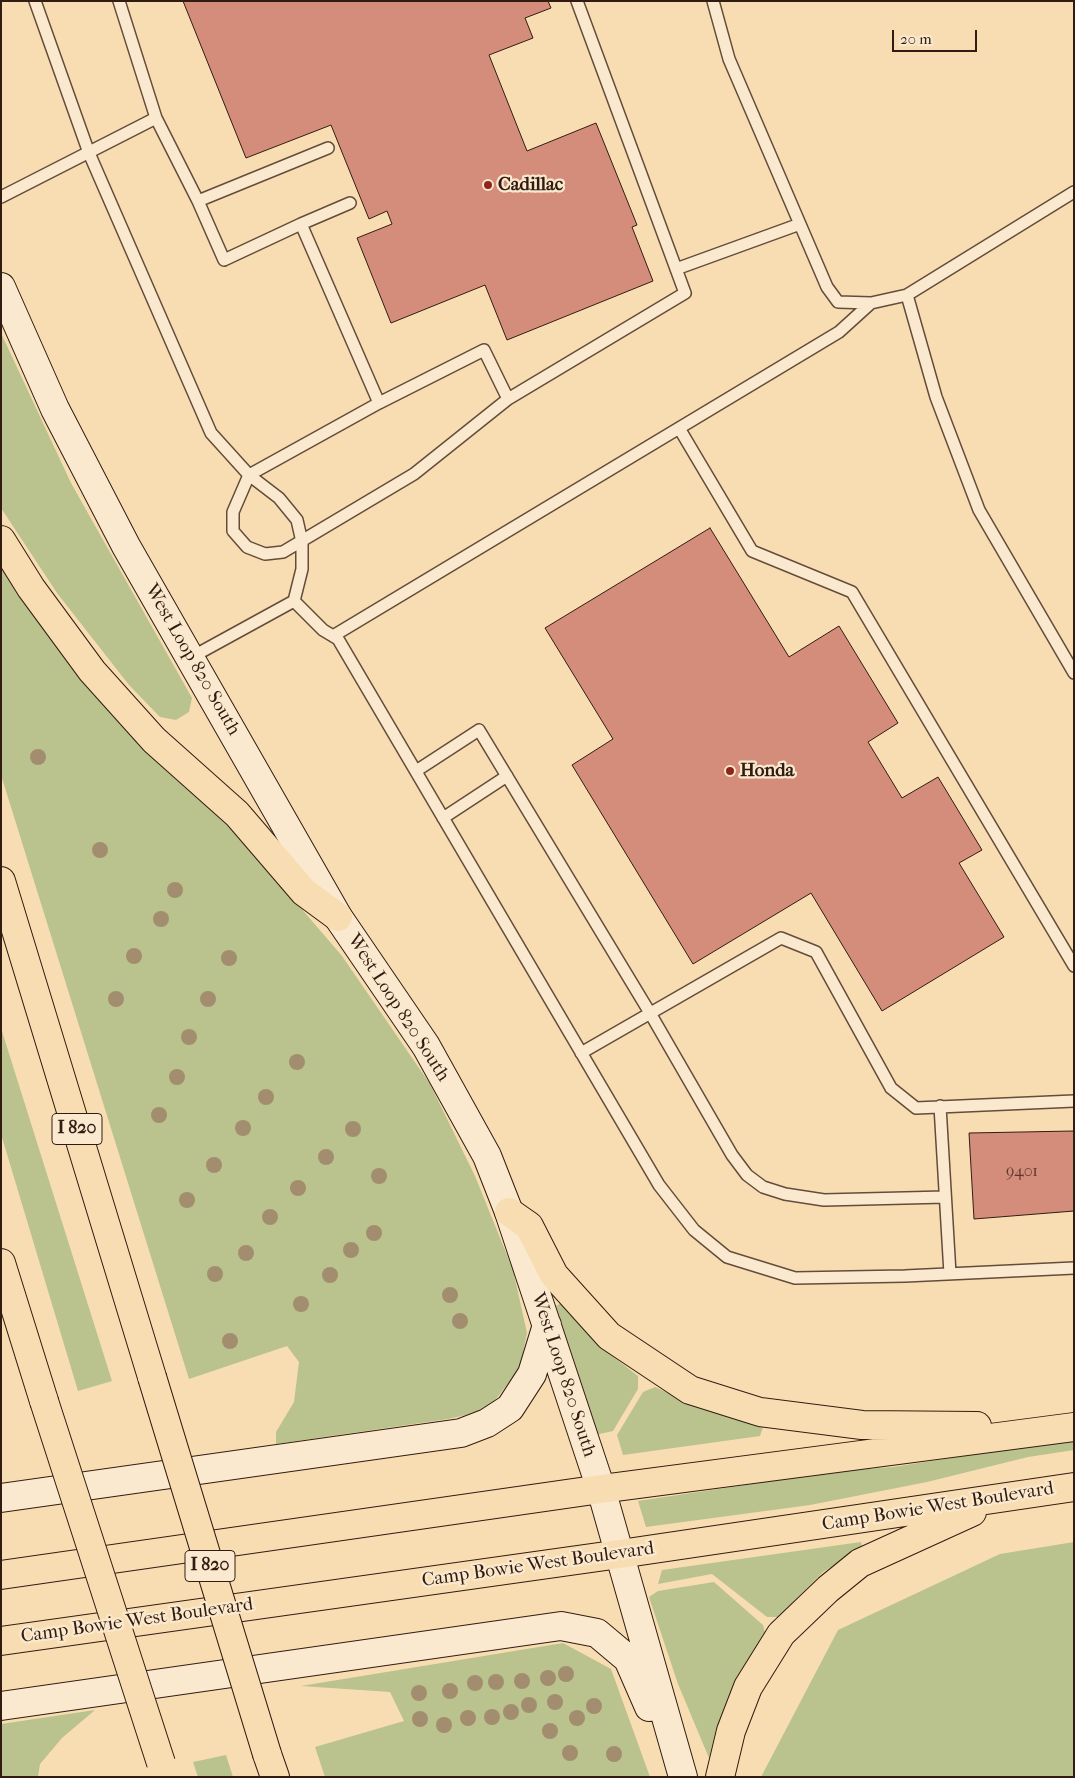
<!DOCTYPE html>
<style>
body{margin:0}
#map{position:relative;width:1075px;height:1778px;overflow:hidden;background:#f8ddb3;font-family:"IM FELL French Canon",serif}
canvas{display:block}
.frame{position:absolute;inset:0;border:2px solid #321c11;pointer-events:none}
.scale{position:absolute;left:892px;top:30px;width:85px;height:22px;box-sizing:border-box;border:2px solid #321c11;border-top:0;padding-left:6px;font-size:15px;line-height:18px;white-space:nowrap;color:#321c11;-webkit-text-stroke:4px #fae9ce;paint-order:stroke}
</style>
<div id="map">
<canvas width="1075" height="1778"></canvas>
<div class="frame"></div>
<div class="scale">20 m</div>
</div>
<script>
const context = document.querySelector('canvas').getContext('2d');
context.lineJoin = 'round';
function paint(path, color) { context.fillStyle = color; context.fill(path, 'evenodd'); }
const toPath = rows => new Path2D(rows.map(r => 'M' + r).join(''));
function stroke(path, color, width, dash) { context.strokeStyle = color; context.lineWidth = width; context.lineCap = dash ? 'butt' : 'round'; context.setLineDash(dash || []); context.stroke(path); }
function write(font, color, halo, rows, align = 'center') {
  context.font = font + ' "IM FELL French Canon",serif'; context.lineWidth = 4.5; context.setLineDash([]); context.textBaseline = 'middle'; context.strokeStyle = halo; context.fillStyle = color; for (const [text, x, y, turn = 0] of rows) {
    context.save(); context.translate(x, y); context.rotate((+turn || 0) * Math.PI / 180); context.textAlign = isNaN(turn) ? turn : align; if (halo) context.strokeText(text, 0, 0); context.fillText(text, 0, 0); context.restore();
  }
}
const green = toPath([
 [1,333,71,483,192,698,189,712,176,720,160,717,129,685,57,593,1,508],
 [1,562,92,692,246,844,342,956,430,1084,475,1176,513,1270,527,1333,520,1367,488,1410,448,1419,276,1444,276,1432,294,1402,299,1362,287,1346,189,1379,1,775],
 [1,1028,112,1381,78,1391,1,1134],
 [561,1303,597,1344,638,1376,638,1389,613,1431,595,1435,556,1306],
 [655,1387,692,1404,764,1424,760,1436,623,1455,617,1435,643,1392],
 [1074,1439,1074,1450,1028,1457,927,1482,810,1505,646,1527,638,1501,839,1471,893,1467],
 [861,1542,862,1547,823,1572,778,1617,767,1617,712,1574,658,1584,662,1570],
 [1074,1542,1074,1777,761,1777,838,1630,1000,1554],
 [714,1582,763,1625,766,1636,738,1677,716,1730,709,1758,678,1684,649,1597,658,1591],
 [563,1643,611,1669,650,1777,325,1777,315,1747,404,1721,390,1692,301,1686],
 [95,1710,62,1738,40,1764,38,1777,1,1777,1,1724],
 [226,1755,233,1777,198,1777,193,1762]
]);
const building = toPath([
 [183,1,548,1,551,8,525,18,533,38,489,55,527,151,596,123,637,225,632,227,653,281,507,340,485,285,391,323,357,238,392,224,387,211,369,219,331,125,246,158,183,1],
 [710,528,789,657,839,626,898,723,868,742,902,798,938,777,982,850,959,863,1004,937,882,1011,811,893,693,964,572,765,613,739,545,628,710,528],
 [1074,1131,1074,1211,974,1219,969,1133,1074,1131]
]);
const lane = toPath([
 [35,1,89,153,211,433,249,475,279,498,297,520,302,542,302,569,294,601,323,630,338,639,659,1185,694,1230,727,1257,795,1278,905,1276,1074,1268],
 [713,1,729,59,827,287,838,302,871,303,907,295],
 [156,118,198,201,224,260,301,224,379,403],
 [1074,192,907,295,936,397,979,510,1074,673],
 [1,197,156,118,119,1],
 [198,201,328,148],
 [301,224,350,203],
 [676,269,800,224],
 [508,399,414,474,283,552,265,554,247,547,233,531,233,512,249,475,379,403,484,350,508,399,685,293,577,1],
 [679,428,752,551,852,592,1074,966],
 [333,636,839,332,871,303],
 [190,658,294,601],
 [416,771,479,730,650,1013,732,1155,747,1175,763,1187,785,1194,824,1200,945,1197],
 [443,818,507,776],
 [581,1053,781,938,816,952,891,1088,916,1108,1074,1101],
 [940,1106,950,1274]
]);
const secondary = toPath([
 [1,287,55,409,126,546,338,917,426,1046,487,1156,509,1212,601,1489,683,1777],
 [1,1498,461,1433,487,1423,510,1408,532,1374,547,1325],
 [1,1706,561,1626,597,1633,628,1659,649,1707]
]);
const primary = toPath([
 [509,1212,529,1226,554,1275,609,1336,690,1390,760,1412,862,1425,977,1426],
 [1,1575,601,1489,1074,1427],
 [1,1641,620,1554,1074,1487],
 [720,1777,731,1731,748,1687,781,1634,828,1589,860,1563,972,1512]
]);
const highway = toPath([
 [1,540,31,588,92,671,154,740,237,814,304,892,338,917],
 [1,881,152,1377],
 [1,1263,44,1401],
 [267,1754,275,1777]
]);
const highwayBridge = toPath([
 [152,1377,267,1754],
 [44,1401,161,1763]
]);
const trees = [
 [38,757],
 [100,850],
 [175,890],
 [161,919],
 [134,956],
 [229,958],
 [116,999],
 [208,999],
 [189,1037],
 [297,1062],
 [177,1077],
 [266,1097],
 [159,1115],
 [243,1128],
 [353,1129],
 [326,1157],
 [214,1165],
 [379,1176],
 [298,1188],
 [187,1200],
 [270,1217],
 [374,1233],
 [351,1250],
 [246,1253],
 [215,1274],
 [330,1275],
 [450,1295],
 [301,1304],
 [460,1321],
 [230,1341],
 [566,1674],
 [548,1678],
 [522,1681],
 [496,1682],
 [475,1683],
 [450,1691],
 [419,1693],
 [555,1702],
 [529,1705],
 [594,1706],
 [511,1712],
 [492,1717],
 [468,1718],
 [577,1718],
 [420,1719],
 [444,1725],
 [550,1731],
 [570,1753],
 [614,1754]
];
const markers = [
 [488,185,5,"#8f2418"],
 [730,771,5,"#8f2418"]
];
const numberNames = [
 ["9401",1022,1172]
];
const shields = [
 [77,1129,50],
 [210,1566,50]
];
const shieldNames = [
 ["I 820",77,1129],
 ["I 820",210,1566]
];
const poiNames = [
 ["Cadillac",498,185],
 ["Honda",740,771]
];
const streetNames = [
 ["West Loop 820 South",192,660,60],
 ["West Loop 820 South",398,1008,57],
 ["West Loop 820 South",563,1375,72],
 ["Camp Bowie West Boulevard",938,1507,-9],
 ["Camp Bowie West Boulevard",538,1565,-8],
 ["Camp Bowie West Boulevard",137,1621,-8]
];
paint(green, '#bac28e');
paint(building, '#d58d7b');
stroke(building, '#321c11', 1);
stroke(lane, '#644c3a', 14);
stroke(secondary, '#321c11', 30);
stroke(primary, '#321c11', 30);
stroke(highway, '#321c11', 30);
stroke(lane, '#fae9ce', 11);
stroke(secondary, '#fae9ce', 28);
stroke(primary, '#f8ddb3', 28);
stroke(highway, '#f8ddb3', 28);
stroke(highwayBridge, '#321c11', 30, []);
stroke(highwayBridge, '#f8ddb3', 28);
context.fillStyle = '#a28e6e';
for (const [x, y] of trees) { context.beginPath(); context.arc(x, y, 8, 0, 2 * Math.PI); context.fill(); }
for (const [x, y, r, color] of markers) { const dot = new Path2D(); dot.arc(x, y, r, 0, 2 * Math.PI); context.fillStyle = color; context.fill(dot); stroke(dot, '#fae9ce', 2); }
write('16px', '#5b382c', null, numberNames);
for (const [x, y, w] of shields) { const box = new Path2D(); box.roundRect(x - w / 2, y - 15.5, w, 31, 4); context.fillStyle = '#fae9ce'; context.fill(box); stroke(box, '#321c11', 1); }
write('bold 18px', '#321c11', null, shieldNames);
write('bold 19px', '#321c11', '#fae9ce', poiNames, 'left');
write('19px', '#321c11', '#fae9ce', streetNames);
</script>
